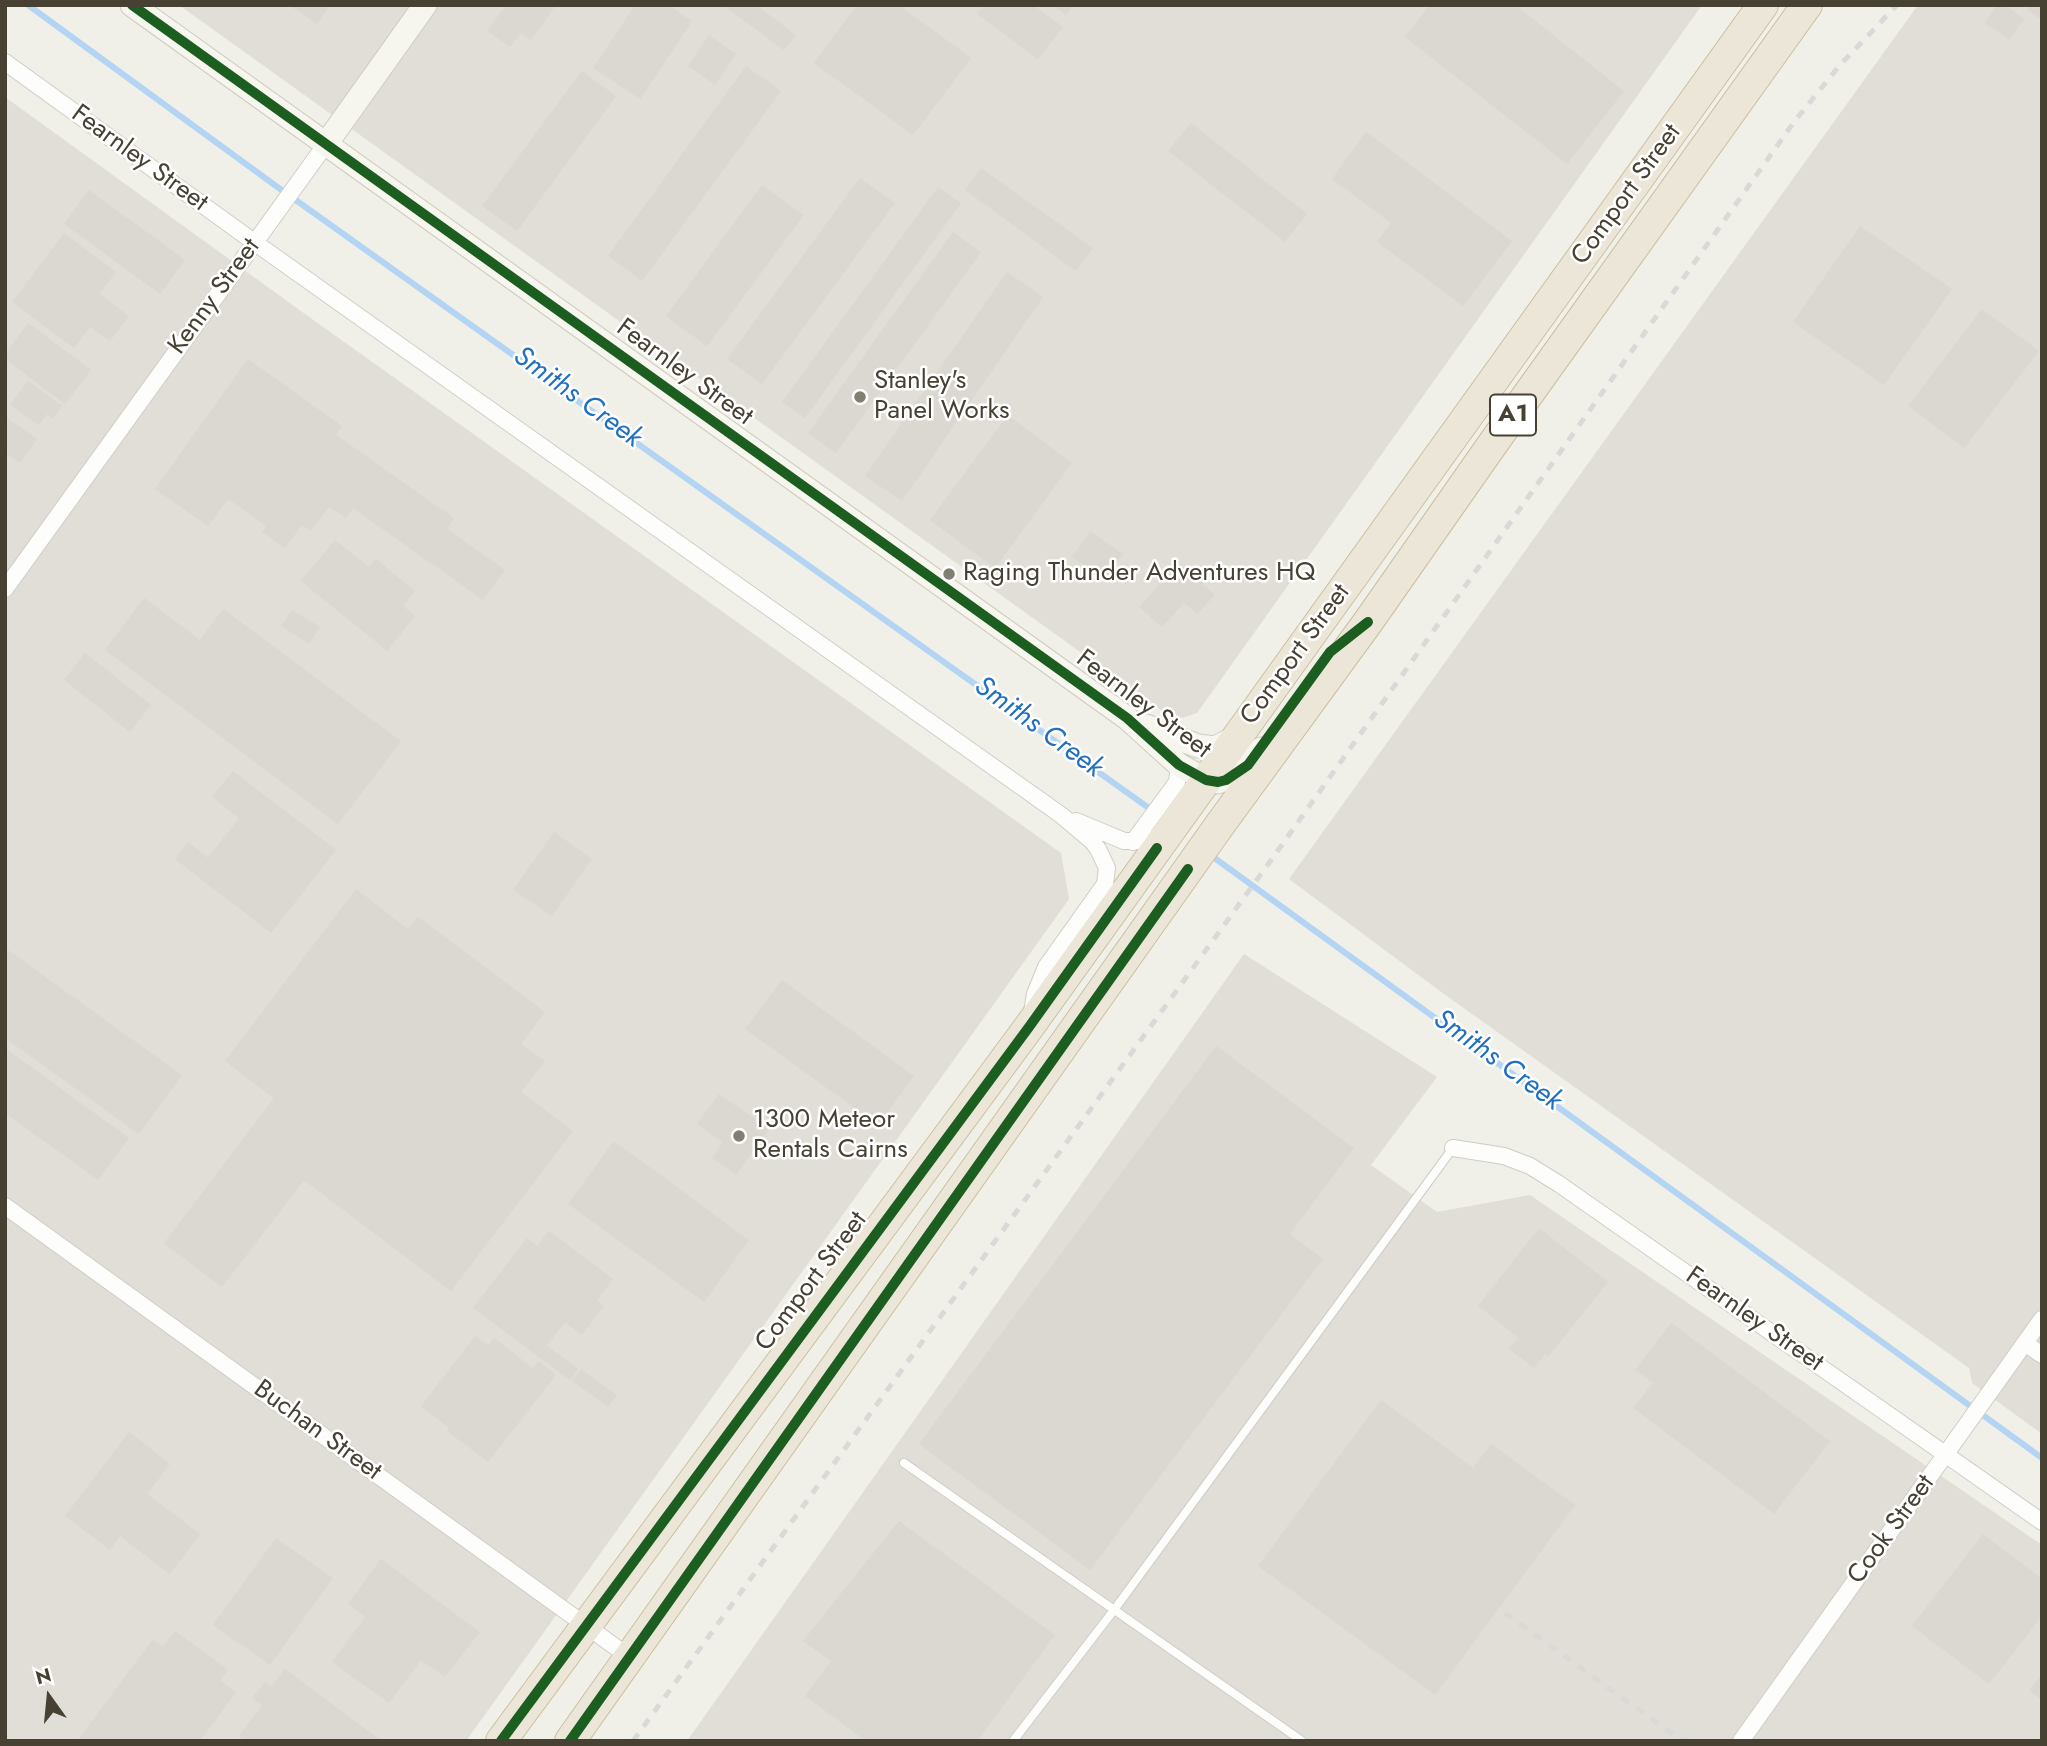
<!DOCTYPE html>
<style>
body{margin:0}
#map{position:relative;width:2047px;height:1746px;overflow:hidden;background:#f0efe8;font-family:Jost,sans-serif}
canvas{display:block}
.frame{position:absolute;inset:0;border:7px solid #474133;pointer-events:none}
.north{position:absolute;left:14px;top:1662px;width:70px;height:70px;-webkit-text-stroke:5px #fff;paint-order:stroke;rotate:345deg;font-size:19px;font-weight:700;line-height:28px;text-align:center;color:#474133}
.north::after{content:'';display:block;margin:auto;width:24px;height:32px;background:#474133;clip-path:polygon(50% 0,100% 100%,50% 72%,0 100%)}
</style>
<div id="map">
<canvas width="2047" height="1746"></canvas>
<div class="frame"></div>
<div class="north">N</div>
</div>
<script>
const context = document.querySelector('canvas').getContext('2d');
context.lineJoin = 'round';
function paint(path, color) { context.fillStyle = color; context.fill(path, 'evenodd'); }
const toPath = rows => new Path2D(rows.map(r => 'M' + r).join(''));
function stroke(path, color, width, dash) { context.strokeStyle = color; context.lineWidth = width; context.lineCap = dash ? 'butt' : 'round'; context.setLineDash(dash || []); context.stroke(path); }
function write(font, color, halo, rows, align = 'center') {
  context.font = font + ' Jost,sans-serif'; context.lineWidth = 5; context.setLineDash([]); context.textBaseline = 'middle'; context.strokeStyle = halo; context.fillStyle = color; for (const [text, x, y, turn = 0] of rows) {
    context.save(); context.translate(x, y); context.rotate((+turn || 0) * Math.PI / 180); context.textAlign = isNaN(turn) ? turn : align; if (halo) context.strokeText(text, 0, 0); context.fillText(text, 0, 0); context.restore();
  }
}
const industrial = toPath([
 [179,5,1702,5,1197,713,1175,720],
 [1918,5,2042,5,2042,1434,1972,1383,1969,1368,1444,994,1289,879],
 [5,97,305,314,1061,853,1069,899,466,1741,5,1741],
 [1244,954,1437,1077,1371,1165,1437,1212,1530,1195,2042,1545,2042,1741,687,1741]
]);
const stream = toPath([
 [28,5,276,186,1153,811],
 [1209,854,2042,1458]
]);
const building = toPath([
 [289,5,330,5,317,24],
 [506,5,556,5,531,40,521,33,510,47,487,31],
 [635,5,668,5,692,21,640,99,593,68],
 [723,5,756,5,796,35,784,50],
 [857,5,899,5,971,58,913,135,814,63],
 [984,5,1033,5,1063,27,1038,59,977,14],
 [1052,5,1073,5,1066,15],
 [1430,5,1515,5,1624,91,1567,164,1405,37],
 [1997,5,2005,5,2024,19,2009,40,1985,23],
 [2030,5,2042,5,2042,20,2027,10],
 [709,35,736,54,715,85,688,66],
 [746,66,781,91,642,281,608,256],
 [582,71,616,96,517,231,482,206],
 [1191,123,1307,214,1285,242,1168,151],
 [1366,132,1512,241,1463,306,1377,242,1391,223,1332,179],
 [981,168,1093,248,1076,271,965,190],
 [860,178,895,203,762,384,727,359],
 [762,185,804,215,707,346,666,316],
 [938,187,961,203,805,418,782,402],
 [89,190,185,260,160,294,64,224],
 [1860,226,1952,289,1884,385,1793,322],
 [953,232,981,252,836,453,808,433],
 [64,233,116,272,99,294,129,316,110,341,90,327,74,348,12,302],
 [1007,272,1043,297,902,501,865,476],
 [1982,309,2039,351,1964,448,1908,406],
 [28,323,91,370,65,404,5,359,5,354],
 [248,359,342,426,336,435,454,518,447,529,505,570,483,600,353,508,346,518,329,507,311,531,302,525,285,548,262,532,266,526,228,499,208,526,155,489],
 [28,381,62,406,53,419,47,414,39,425,10,405],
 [1008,415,1072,463,995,568,930,520],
 [7,418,37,439,20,463,5,452,5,421],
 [1090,531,1123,554,1105,580,1072,557],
 [335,540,369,567,376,559,415,591,403,606,415,616,387,651,301,581],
 [1179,563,1215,595,1197,614,1184,603,1162,627,1139,607],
 [144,598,200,640,223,609,401,741,338,824,105,650],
 [292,610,320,627,309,644,281,626],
 [85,653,151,705,130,732,64,680],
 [233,771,336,850,271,933,175,859,188,842,208,858,239,818,212,797],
 [554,832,592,859,552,916,513,890],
 [356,889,408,929,418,917,545,1012,521,1044,545,1061,521,1092,573,1131,451,1291,304,1180,222,1287,164,1243,274,1098,225,1061],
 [5,948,182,1075,139,1134,5,1038],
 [782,980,914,1076,878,1125,745,1029],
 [1216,1046,1354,1148,1290,1234,1323,1259,1090,1570,919,1444],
 [5,1048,129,1138,98,1180,5,1113],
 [719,1094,769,1129,736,1175,712,1158,723,1142,697,1124],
 [614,1141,749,1240,704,1302,568,1204],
 [1539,1228,1608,1282,1548,1357,1545,1354,1534,1368,1509,1349,1519,1338,1478,1306],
 [549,1231,613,1279,597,1300,604,1306,582,1335,565,1322,541,1353,547,1346,578,1369,570,1380,473,1308,527,1238,537,1246],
 [1671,1323,1830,1441,1774,1514,1633,1408,1653,1383,1635,1370],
 [475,1336,488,1346,494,1338,533,1368,538,1361,556,1375,488,1462,447,1431,449,1428,421,1406],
 [581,1369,617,1395,608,1407,572,1381],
 [1381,1400,1473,1468,1491,1444,1575,1505,1435,1695,1258,1566],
 [129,1432,170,1464,147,1494,200,1534,170,1574,120,1536,110,1550,65,1516],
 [899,1521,1055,1635,977,1741,866,1741,805,1696,831,1661,803,1641],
 [1983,1534,2042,1579,2042,1616,1989,1684,1912,1626],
 [276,1538,333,1578,270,1665,213,1625],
 [381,1559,480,1632,445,1677,421,1660,389,1703,332,1662,365,1617,348,1604],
 [175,1631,228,1670,220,1680,236,1692,200,1741,77,1741,153,1639,163,1647],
 [285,1669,382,1741,245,1741,239,1736,262,1705,252,1698,265,1682,271,1687],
 [2042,1675,2042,1701,2029,1690]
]);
const lane = toPath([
 [904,1463,1302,1741],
 [1013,1741,1114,1610,1453,1148]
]);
const street = toPath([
 [5,62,254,242,1061,815,1092,841,1098,849,1107,868,1105,884,1046,967,1035,994,1032,1012],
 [5,589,326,144],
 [1076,821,1124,841,1141,841,1165,836],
 [1133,842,1177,782,1179,765],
 [1453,1148,1504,1156,1530,1166,1559,1184,2042,1522],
 [5,1206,628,1656],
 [2025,1343,2042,1355],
 [1741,1741,2042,1319]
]);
const secondary = toPath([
 [132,5,1127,718,1179,765,1206,780,1218,782,1240,772,1261,749],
 [326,144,425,5],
 [1146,726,1198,746,1215,748,1238,736]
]);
const highway = toPath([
 [501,1741,1029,1027,1763,5],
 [570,1741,1219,826,1368,622,1494,442,1807,5]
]);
const rail = toPath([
 [1505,1613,1682,1741],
 [633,1741,1269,863,1794,122,1840,65,1897,5]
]);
const cycleway = toPath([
 [132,5,1127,718,1179,765,1206,780,1218,782,1226,780,1248,765,1330,652,1368,622],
 [501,1741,1029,1027,1157,848],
 [570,1741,1188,869]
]);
const markers = [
 [860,397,7,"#827e72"],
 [949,574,7,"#827e72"],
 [739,1136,7,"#827e72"]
];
const shields = [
 [1513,415,46]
];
const shieldNames = [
 ["A1",1513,415]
];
const streetNames = [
 ["Fearnley Street",139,159,36],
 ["Comport Street",1627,195,-54],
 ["Kenny Street",215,297,-54],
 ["Fearnley Street",684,373,36],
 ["Comport Street",1296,655,-54],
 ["Fearnley Street",1143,705,37],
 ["Comport Street",812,1282,-53],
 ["Fearnley Street",1754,1320,35],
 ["Buchan Street",317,1431,36],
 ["Cook Street",1892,1530,-54]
];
const poiNames = [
 ["Stanley's",874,382],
 ["Panel Works",874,412],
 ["Raging Thunder Adventures HQ",963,574],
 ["1300 Meteor",753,1121],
 ["Rentals Cairns",753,1151]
];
const waterNames = [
 ["Smiths Creek",577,398,36],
 ["Smiths Creek",1038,728,36],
 ["Smiths Creek",1497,1061,36]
];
paint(industrial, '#e0ded6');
stroke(stream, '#b3d5f3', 6);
paint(building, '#dad8d1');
stroke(lane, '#cecdc6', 10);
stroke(street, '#cecdc6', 18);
stroke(secondary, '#d0cdbe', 25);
stroke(highway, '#cbbfa0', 32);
stroke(lane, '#fdfdfc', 8);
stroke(street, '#fdfdfc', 16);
stroke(secondary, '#f6f5ee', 23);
stroke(highway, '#ece6d8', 30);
stroke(rail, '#d9d9d8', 5, [9, 9]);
stroke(cycleway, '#1b5e20', 10);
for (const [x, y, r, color] of markers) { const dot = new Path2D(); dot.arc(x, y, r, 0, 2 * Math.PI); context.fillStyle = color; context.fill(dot); stroke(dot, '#fff', 2.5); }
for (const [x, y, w] of shields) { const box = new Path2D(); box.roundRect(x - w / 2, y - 20.5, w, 41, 5); context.fillStyle = '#fff'; context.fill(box); stroke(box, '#474133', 2); }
write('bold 24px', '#474133', null, shieldNames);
write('26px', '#474133', '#fff', streetNames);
write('26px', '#474133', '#fff', poiNames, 'left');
write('italic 28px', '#2070bf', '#fff', waterNames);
</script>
